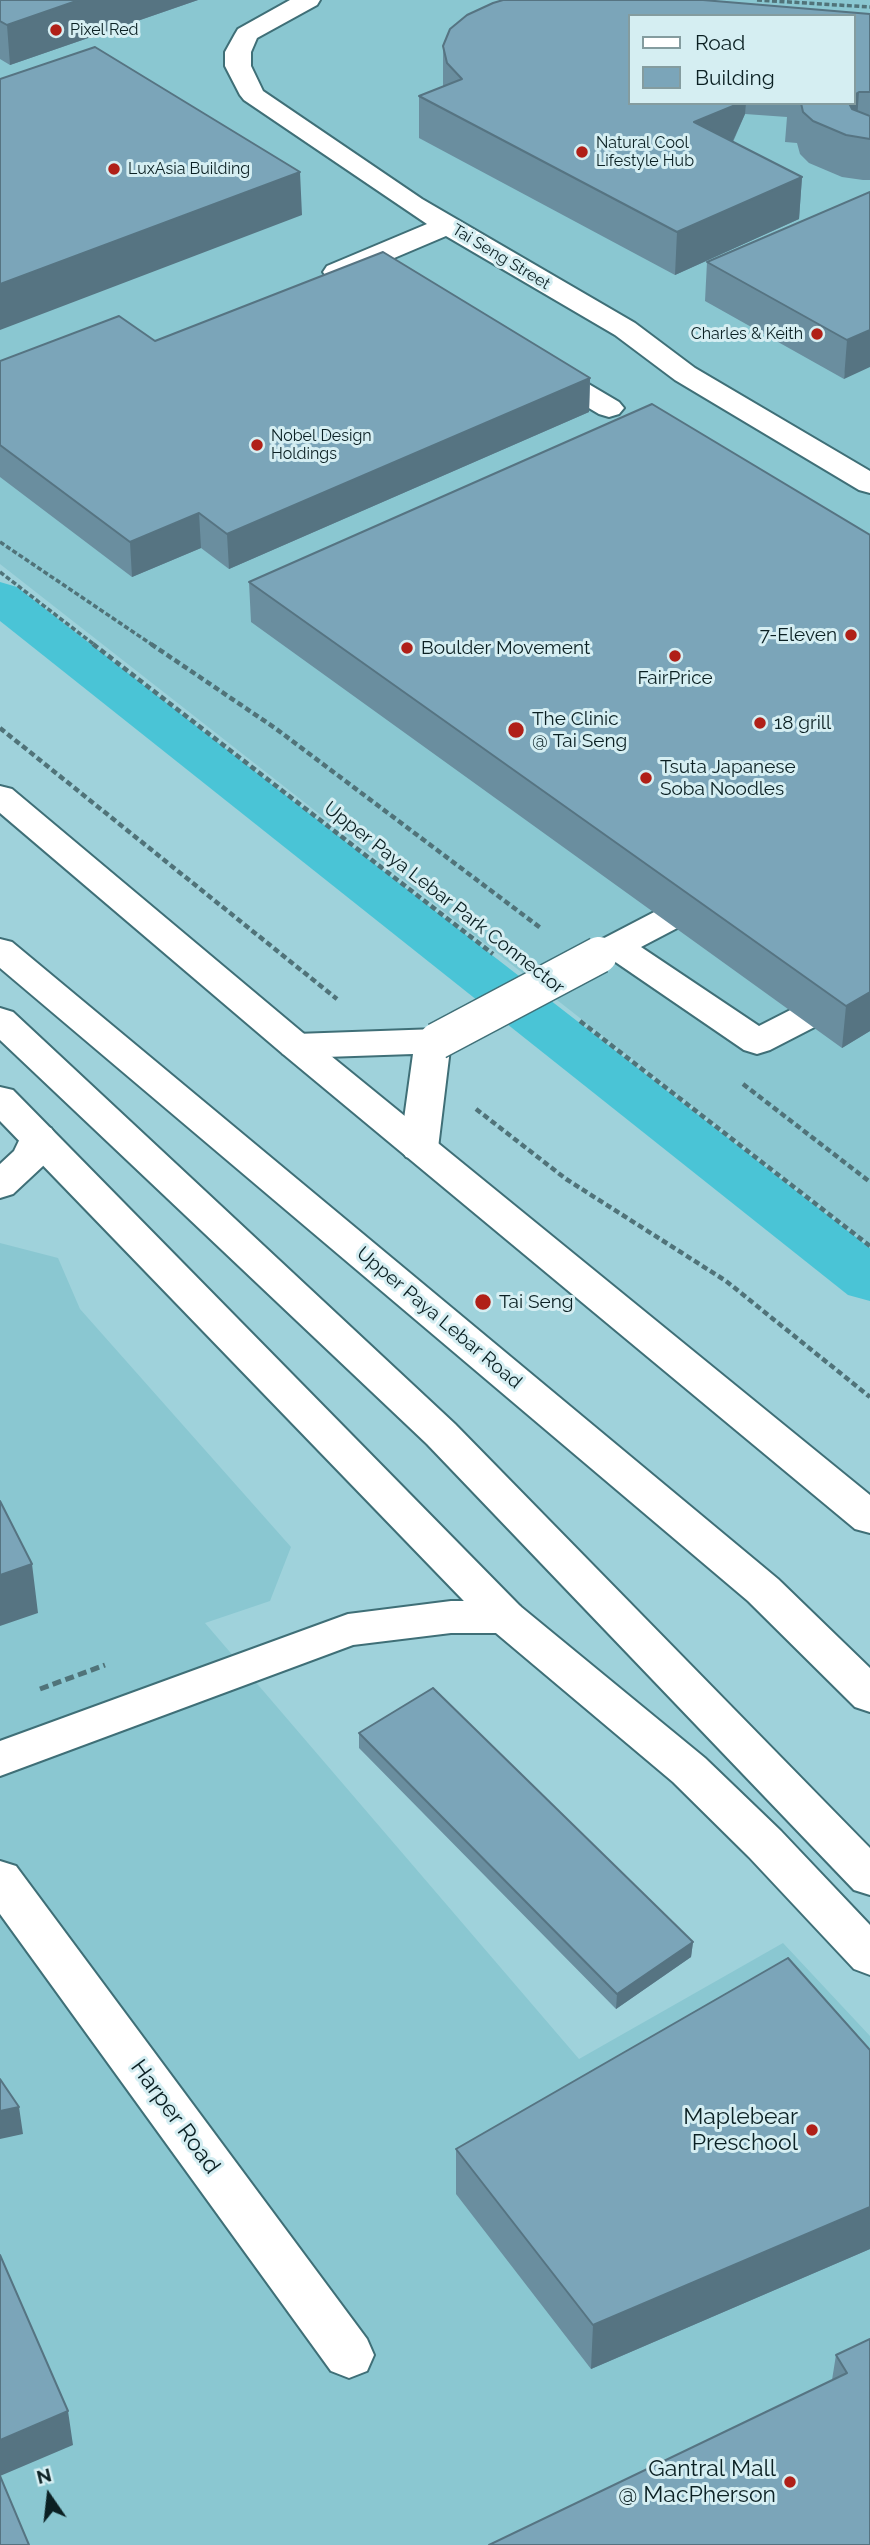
<!DOCTYPE html>
<style>
body{margin:0}
#map{position:relative;width:870px;height:2545px;overflow:hidden;background:#9fd2db;font-family:Raleway,sans-serif}
canvas{display:block}
.legend{position:absolute;left:628px;top:14px;width:228px;height:91px;box-sizing:border-box;background:#d5eef2;border:2px solid #849c9f;margin:0;padding:9px 12px;list-style:none;font-size:21px;color:#0b2023}
.legend li{display:flex;align-items:center;gap:14px;height:35px}
.legend b{width:35px;border:2px solid #849c9f}
.north{position:absolute;left:14px;top:2461px;width:70px;height:70px;-webkit-text-stroke:5px #d5eef2;paint-order:stroke;rotate:346deg;font-size:19px;font-weight:700;line-height:28px;text-align:center;color:#0b2023}
.north::after{content:'';display:block;margin:auto;width:24px;height:32px;background:#0b2023;clip-path:polygon(50% 0,100% 100%,50% 72%,0 100%)}
</style>
<div id="map">
<canvas width="870" height="2545"></canvas>
<ul class="legend">
<li><b style="height:9px;background:#fff"></b>Road</li>
<li><b style="height:19px;background:#7ba5b9"></b>Building</li>
</ul>
<div class="north">N</div>
</div>
<script>
const context = document.querySelector('canvas').getContext('2d');
context.lineJoin = 'round';
function paint(path, color) { context.fillStyle = color; context.fill(path, 'evenodd'); }
const toPath = rows => new Path2D(rows.map(r => 'M' + r).join(''));
function stroke(path, color, width, dash) { context.strokeStyle = color; context.lineWidth = width; context.lineCap = dash ? 'butt' : 'round'; context.setLineDash(dash || []); context.stroke(path); }
function write(font, color, halo, rows, align = 'center') {
  context.font = font + ' Raleway,sans-serif'; context.lineWidth = 6; context.setLineDash([]); context.textBaseline = 'middle'; context.strokeStyle = halo; context.fillStyle = color; for (const [text, x, y, turn = 0] of rows) {
    context.save(); context.translate(x, y); context.rotate((+turn || 0) * Math.PI / 180); context.textAlign = isNaN(turn) ? turn : align; if (halo) context.strokeText(text, 0, 0); context.fillText(text, 0, 0); context.restore();
  }
}
const built = toPath([
 [0,0,870,0,870,1245,0,564],
 [630,16,854,16,854,103,630,103],
 [0,1243,58,1258,80,1309,291,1547,270,1601,205,1623,579,2059,783,1943,870,2036,870,2545,0,2545]
]);
const canal = toPath([
 [0,582,17,587,870,1248,870,1301,848,1295,0,621,0,582]
]);
const pathFar2 = toPath([
 [757,0,870,7],
 [0,542,154,646],
 [0,572,96,646]
]);
const pathFar1 = toPath([
 [93,644,493,954],
 [151,644,275,728,542,929],
 [0,728,337,999],
 [580,1021,870,1246],
 [743,1084,870,1182],
 [476,1109,566,1179,726,1281,870,1397]
]);
const path = toPath([
 [40,1689,105,1665]
]);
const minor = toPath([
 [290,0,320,0,317,5,257,38,251,52,251,66,263,91,422,199,635,323,695,368,870,471,870,493,859,490,675,380,615,335,446,236,347,278,337,280,327,278,323,272,327,266,427,224,244,100,240,95,225,66,225,52,235,34,238,29,290,0],
 [543,360,553,363,619,402,624,408,619,414,609,417,599,414,533,375,529,369,533,363,543,360],
 [694,901,726,909,731,917,726,925,714,928,694,923,683,925,641,947,759,1026,810,1000,812,997,803,984,809,976,821,973,833,976,848,997,836,1016,770,1050,757,1054,744,1050,614,961,599,966,587,963,581,955,587,947,660,909,694,901],
 [437,1029,450,1033,455,1041,450,1049,438,1148,432,1157,419,1160,406,1157,400,1148,413,1054,296,1058,283,1054,278,1046,283,1038,296,1034,437,1029],
 [38,1125,51,1128,57,1137,49,1157,43,1166,13,1194,0,1198,0,1164,14,1151,25,1128,38,1125],
 [451,1601,505,1601,520,1606,526,1617,520,1628,505,1633,451,1633,353,1645,0,1776,0,1741,348,1614,451,1601],
 [0,1861,16,1866,367,2339,374,2355,367,2371,349,2378,331,2371,0,1914,0,1861]
]);
const major = toPath([
 [0,786,12,789,309,1038,870,1495,870,1533,855,1529,283,1054,0,813,0,786],
 [0,939,12,942,778,1579,870,1668,870,1712,855,1707,748,1601,0,968,0,939],
 [0,1087,13,1090,520,1606,705,1758,781,1831,870,1925,870,1975,854,1969,749,1857,673,1782,490,1628,0,1121,0,1087]
]);
const highway = toPath([
 [0,1008,13,1012,455,1424,870,1848,870,1895,854,1890,427,1444,0,1040,0,1008]
]);
const minorBridge = toPath([
 [437,1041,599,955]
]);
const wall = toPath([
 [0,0,198,0,10,65,0,59],
 [870,14,870,180,863,180,842,177,809,163,800,154,797,143,785,142,787,117,745,114,733,142,802,177,799,219,675,275,419,138,419,96,443,87,443,46],
 [854,16,854,103,630,103],
 [870,192,844,379,705,301,707,262],
 [155,341,590,378,589,412,229,569,201,548,132,577,0,477,0,361],
 [870,535,870,1031,842,1048,251,622,249,582],
 [359,1733,693,1942,691,1957,616,2009,359,1748],
 [870,2050,870,2249,591,2369,456,2194,456,2149],
 [870,2339,870,2545,832,2380,836,2355]
]);
const shadedWall = toPath([
 [79,0,198,0,10,65,7,25],
 [859,92,856,134,849,103,854,103,854,95],
 [734,103,746,103,745,114,730,147,694,122],
 [300,172,302,215,0,330,0,284],
 [802,177,799,219,675,275,677,232],
 [870,330,870,367,844,379,847,340],
 [590,378,589,412,229,569,227,534],
 [199,513,201,548,132,577,130,542],
 [870,992,870,1031,842,1048,846,1006],
 [32,1564,38,1613,0,1626,0,1575],
 [693,1942,691,1957,616,2009,617,1994],
 [19,2107,23,2134,0,2139,0,2111],
 [870,2207,870,2249,591,2369,593,2325],
 [68,2411,73,2445,0,2476,0,2440]
]);
const building = toPath([
 [0,0,79,0,7,25,0,21,0,0],
 [503,0,703,0,870,14,870,92,859,92,854,95,854,16,630,16,630,103,734,103,733,106,694,122,802,177,677,232,419,96,462,79,447,63,443,46,450,29,467,15,493,3,503,0],
 [95,47,300,172,0,284,0,79,95,47],
 [801,103,849,103,852,109,870,116,870,139,846,135,813,121,803,112,801,103],
 [870,192,870,330,847,340,707,262,870,192],
 [383,252,590,378,227,534,199,513,130,542,0,445,0,361,119,316,155,341,383,252],
 [652,404,870,535,870,992,846,1006,249,582,652,404],
 [0,1501,32,1564,0,1575,0,1501],
 [433,1688,693,1942,617,1994,359,1733,433,1688],
 [788,1958,870,2050,870,2207,593,2325,456,2149,788,1958],
 [0,2079,19,2107,0,2111,0,2079],
 [0,2255,68,2411,0,2440,0,2255],
 [870,2339,870,2545,489,2545,847,2373,836,2355,870,2339],
 [0,2476,29,2545,0,2545,0,2476]
]);
const markers = [
 [56,30,7,"#b02018"],
 [582,152,7,"#b02018"],
 [114,169,7,"#b02018"],
 [817,334,7,"#b02018"],
 [257,445,7,"#b02018"],
 [851,635,7,"#b02018"],
 [407,648,7,"#b02018"],
 [675,656,7,"#b02018"],
 [760,723,7,"#b02018"],
 [516,730,9,"#b02018"],
 [646,778,7,"#b02018"],
 [483,1302,9,"#b02018"],
 [812,2130,7,"#b02018"],
 [790,2482,7,"#b02018"]
];
const farPoinames = [
 ["Pixel Red",70,30],
 ["Natural Cool",596,143],
 ["Lifestyle Hub",596,161],
 ["LuxAsia Building",128,169],
 ["Charles & Keith",803,334,"right"],
 ["Nobel Design",271,436],
 ["Holdings",271,454]
];
const farStreetnames = [
 ["Tai Seng Street",501,257,31]
];
const poiNames = [
 ["7-Eleven",837,635,"right"],
 ["Boulder Movement",421,648],
 ["FairPrice",675,678,"center"],
 ["The Clinic",532,719],
 ["@ Tai Seng",532,741],
 ["18 grill",774,723],
 ["Tsuta Japanese",660,767],
 ["Soba Noodles",660,789],
 ["Tai Seng",499,1302]
];
const streetNames = [
 ["Upper Paya Lebar Park Connector",444,898,38],
 ["Upper Paya Lebar Road",439,1318,40]
];
const nearStreetnames = [
 ["Harper Road",175,2117,54]
];
const nearPoinames = [
 ["Maplebear",798,2117],
 ["Preschool",798,2143],
 ["Gantral Mall",776,2469],
 ["@ MacPherson",776,2495]
];
paint(built, '#8ac7d1');
paint(canal, '#4ac4d6');
stroke(minor, '#3f6f77', 4);
stroke(major, '#3f6f77', 4);
stroke(highway, '#3f6f77', 4);
stroke(pathFar2, '#507379', 3.5, [5, 2.5]);
stroke(pathFar1, '#507379', 4.5, [6, 3.5]);
stroke(path, '#507379', 5, [9, 4.5]);
paint(minor, '#fff');
paint(major, '#fff');
paint(highway, '#fff');
stroke(minorBridge, '#3f6f77', 39, []);
stroke(minorBridge, '#fff', 36);
paint(wall, '#6a8e9f');
paint(shadedWall, '#567482');
paint(building, '#7ba5b9');
stroke(building, '#567482', 2);
for (const [x, y, r, color] of markers) { const dot = new Path2D(); dot.arc(x, y, r, 0, 2 * Math.PI); context.fillStyle = color; context.fill(dot); stroke(dot, '#d5eef2', 2.5); }
write('16px', '#0b2023', '#d5eef2', farPoinames, 'left');
write('16px', '#0b2023', '#d5eef2', farStreetnames);
write('19px', '#0b2023', '#d5eef2', poiNames, 'left');
write('19px', '#0b2023', '#d5eef2', streetNames);
write('23px', '#0b2023', '#d5eef2', nearStreetnames);
write('23px', '#0b2023', '#d5eef2', nearPoinames, 'right');
</script>
